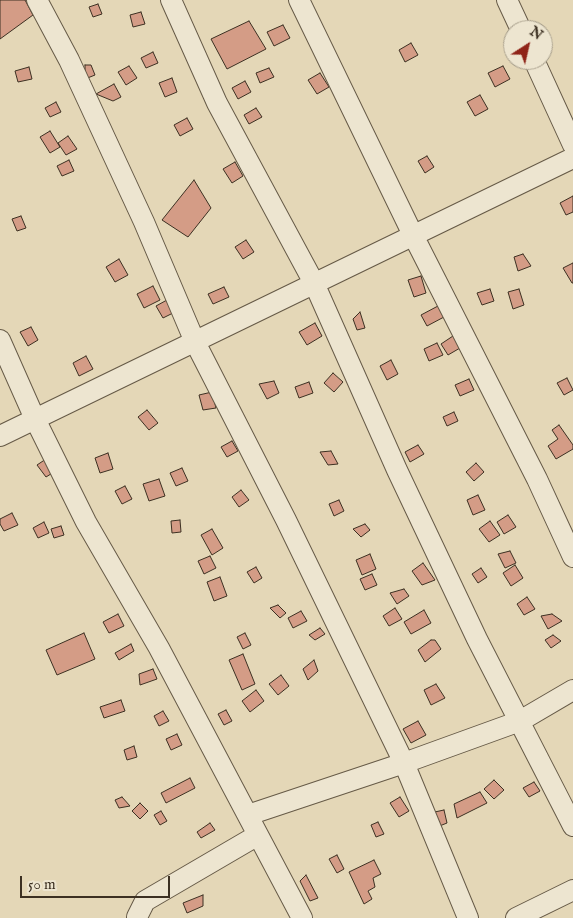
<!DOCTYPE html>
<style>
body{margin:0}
#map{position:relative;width:573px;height:918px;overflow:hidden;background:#e4d7b7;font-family:"IM FELL English",serif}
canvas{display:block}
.north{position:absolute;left:503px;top:20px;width:50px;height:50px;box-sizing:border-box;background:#ede5d0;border:1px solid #a69d8a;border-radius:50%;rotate:35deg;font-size:14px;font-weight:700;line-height:20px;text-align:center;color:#3c3022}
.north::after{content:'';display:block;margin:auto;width:18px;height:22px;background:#8f2418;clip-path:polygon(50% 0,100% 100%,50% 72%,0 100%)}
.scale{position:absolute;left:20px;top:876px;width:150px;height:22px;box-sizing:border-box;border:2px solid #3c3022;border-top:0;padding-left:6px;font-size:15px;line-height:18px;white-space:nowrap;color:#3c3022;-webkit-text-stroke:4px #ede5d0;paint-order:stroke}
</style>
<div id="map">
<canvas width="573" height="918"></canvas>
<div class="north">N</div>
<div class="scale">50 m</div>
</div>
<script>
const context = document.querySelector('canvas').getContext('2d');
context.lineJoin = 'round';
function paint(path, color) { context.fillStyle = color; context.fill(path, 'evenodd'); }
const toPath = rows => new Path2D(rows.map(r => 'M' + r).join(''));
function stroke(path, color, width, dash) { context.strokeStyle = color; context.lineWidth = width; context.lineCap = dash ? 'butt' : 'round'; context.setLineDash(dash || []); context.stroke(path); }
const building = toPath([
 [0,0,25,0,33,15,0,39,0,0],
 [98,4,102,14,93,17,89,7,98,4],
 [141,12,145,24,133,27,130,15,141,12],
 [249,21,266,49,227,69,211,39,249,21],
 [283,25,290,38,274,46,267,32,283,25],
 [411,43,418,55,405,62,399,50,411,43],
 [153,52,158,63,146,68,141,58,153,52],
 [85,65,91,65,95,75,85,79,85,65],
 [129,66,137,78,126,85,118,72,129,66],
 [503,66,510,79,495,87,488,73,503,66],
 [29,67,32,79,18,82,15,71,29,67],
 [269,68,274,77,260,83,256,73,269,68],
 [320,73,329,87,317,94,308,80,320,73],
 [172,78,177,92,165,97,159,83,172,78],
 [245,81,251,92,238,99,232,88,245,81],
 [114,84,121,97,113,101,96,94,114,84],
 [480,95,488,109,475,116,467,102,480,95],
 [56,102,61,112,50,117,45,108,56,102],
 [256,108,262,117,249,124,244,115,256,108],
 [187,118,193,129,180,136,174,125,187,118],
 [50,131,60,147,50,153,40,137,50,131],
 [68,136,77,149,66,155,58,143,68,136],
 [427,156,434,167,425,173,418,161,427,156],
 [69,160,74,171,62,176,57,166,69,160],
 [235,162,243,176,232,183,223,169,235,162],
 [194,180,211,208,188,237,162,220,194,180],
 [573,196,573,212,566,215,560,203,573,196],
 [21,216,26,228,17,231,12,219,21,216],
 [246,240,254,252,243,259,235,247,246,240],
 [523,254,531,266,518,271,514,257,523,254],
 [119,259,128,275,115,282,106,267,119,259],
 [573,263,573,283,572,283,563,268,573,263],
 [421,276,426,293,414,297,408,280,421,276],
 [153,286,160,300,144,308,137,294,153,286],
 [224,287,229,297,213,304,208,294,224,287],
 [490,289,494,301,482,305,477,293,490,289],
 [519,289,524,305,513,309,508,292,519,289],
 [167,300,173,313,163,318,156,306,167,300],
 [438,306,444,317,427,326,421,315,438,306],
 [360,312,365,328,357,330,353,319,360,312],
 [315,323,322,336,307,345,299,332,315,323],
 [31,327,38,340,28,346,20,332,31,327],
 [453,336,460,348,448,355,441,344,453,336],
 [437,343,443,355,429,361,424,349,437,343],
 [86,356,93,369,79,376,73,363,86,356],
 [391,360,398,374,387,380,380,366,391,360],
 [333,373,343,382,334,392,324,383,333,373],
 [567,378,573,390,564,395,557,383,567,378],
 [469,379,474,390,460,396,455,385,469,379],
 [274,381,279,393,267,399,259,384,274,381],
 [309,382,313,393,299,398,295,387,309,382],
 [212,392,216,408,203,410,199,395,212,392],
 [147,410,158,423,149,430,138,417,147,410],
 [454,412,458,421,447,426,443,417,454,412],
 [559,425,573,445,573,449,556,459,548,446,558,439,552,430,559,425],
 [232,441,238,451,227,457,221,447,232,441],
 [418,445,424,454,410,462,405,452,418,445],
 [331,451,338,464,328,465,320,452,331,451],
 [108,453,113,469,100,473,95,458,108,453],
 [46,459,54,472,46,477,37,465,46,459],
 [476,463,484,472,474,481,466,472,476,463],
 [182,468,188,481,176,486,170,473,182,468],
 [159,479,165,496,149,501,143,484,159,479],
 [125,486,132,499,122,504,115,491,125,486],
 [241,490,249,500,239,507,232,497,241,490],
 [478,495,485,510,473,515,467,500,478,495],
 [339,500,344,511,334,516,329,504,339,500],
 [12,513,18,525,4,531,0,524,0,519,12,513],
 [508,515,516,527,504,534,497,522,508,515],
 [180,520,181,532,172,533,171,521,180,520],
 [490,521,500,535,489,542,479,529,490,521],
 [44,522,49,533,38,538,33,528,44,522],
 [365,524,370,530,361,537,353,529,365,524],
 [61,526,64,535,54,538,51,529,61,526],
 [212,529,223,548,212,555,201,535,212,529],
 [510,551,516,563,505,568,498,554,510,551],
 [370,554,376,569,362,575,356,560,370,554],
 [210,556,216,568,204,574,198,561,210,556],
 [423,563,435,580,422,585,412,571,423,563],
 [515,565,523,578,511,586,503,573,515,565],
 [256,567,262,578,254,583,247,572,256,567],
 [481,568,487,577,478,583,472,574,481,568],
 [372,574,377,585,365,590,360,579,372,574],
 [220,577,227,596,214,601,207,582,220,577],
 [404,589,409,596,397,604,390,593,404,589],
 [527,597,535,609,524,615,517,604,527,597],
 [278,605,286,613,280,618,270,608,278,605],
 [395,608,402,619,389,626,383,616,395,608],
 [424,610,431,623,411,634,404,622,424,610],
 [301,611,307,621,293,628,288,618,301,611],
 [118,614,124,626,109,633,103,622,118,614],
 [552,614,562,621,548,629,541,616,552,614],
 [320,628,325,634,315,640,309,635,320,628],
 [84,633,95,659,57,675,46,650,84,633],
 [245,633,251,645,243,649,237,637,245,633],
 [553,635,561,641,551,648,545,640,553,635],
 [431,640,435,640,441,649,425,662,418,650,431,640],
 [131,644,134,651,119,660,115,653,131,644],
 [243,654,255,684,242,690,229,660,243,654],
 [314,660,318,671,308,680,303,669,314,660],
 [153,669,157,679,140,685,139,674,153,669],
 [281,675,289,686,278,695,269,684,281,675],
 [436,684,445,698,431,705,424,690,436,684],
 [256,690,264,701,250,712,242,701,256,690],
 [121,700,125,711,104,718,100,707,121,700],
 [226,710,232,721,224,725,218,714,226,710],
 [163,711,169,721,159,726,154,716,163,711],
 [418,721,426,735,411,743,403,729,418,721],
 [177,734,182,745,171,750,166,739,177,734],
 [134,746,137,757,127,760,124,750,134,746],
 [190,778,195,788,166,803,161,793,190,778],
 [494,780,504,790,494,799,484,789,494,780],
 [534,782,540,791,529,797,523,788,534,782],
 [480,792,487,803,457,818,454,804,480,792],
 [122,797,130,806,119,808,115,800,122,797],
 [400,797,409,811,399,817,390,803,400,797],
 [140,803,148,811,140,819,132,811,140,803],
 [444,810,447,823,437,827,430,813,444,810],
 [161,811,167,821,160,825,154,815,161,811],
 [378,822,384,834,376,837,371,825,378,822],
 [210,823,215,830,201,838,197,832,210,823],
 [337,855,344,869,337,873,329,859,337,855],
 [374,860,381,874,373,878,375,887,368,891,372,899,364,904,349,872,374,860],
 [306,875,318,898,310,901,300,881,306,875],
 [203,895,203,906,187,913,183,903,203,895]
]);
const street = toPath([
 [37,0,69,60,144,222,195,342,286,520,404,763,468,918],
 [171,0,217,103,314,283,397,470,477,639,573,826],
 [299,0,413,235,537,479,573,557],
 [507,0,521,30],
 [534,60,573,145],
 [0,340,35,419,86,522,159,648,302,918],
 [0,436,573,158],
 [248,815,404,763,520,721,573,690],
 [137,918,137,917,145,901,258,835],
 [516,918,573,890]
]);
paint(building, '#d49c86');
stroke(building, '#3c3022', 1);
stroke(street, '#665a47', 22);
stroke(street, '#ede5d0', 20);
</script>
